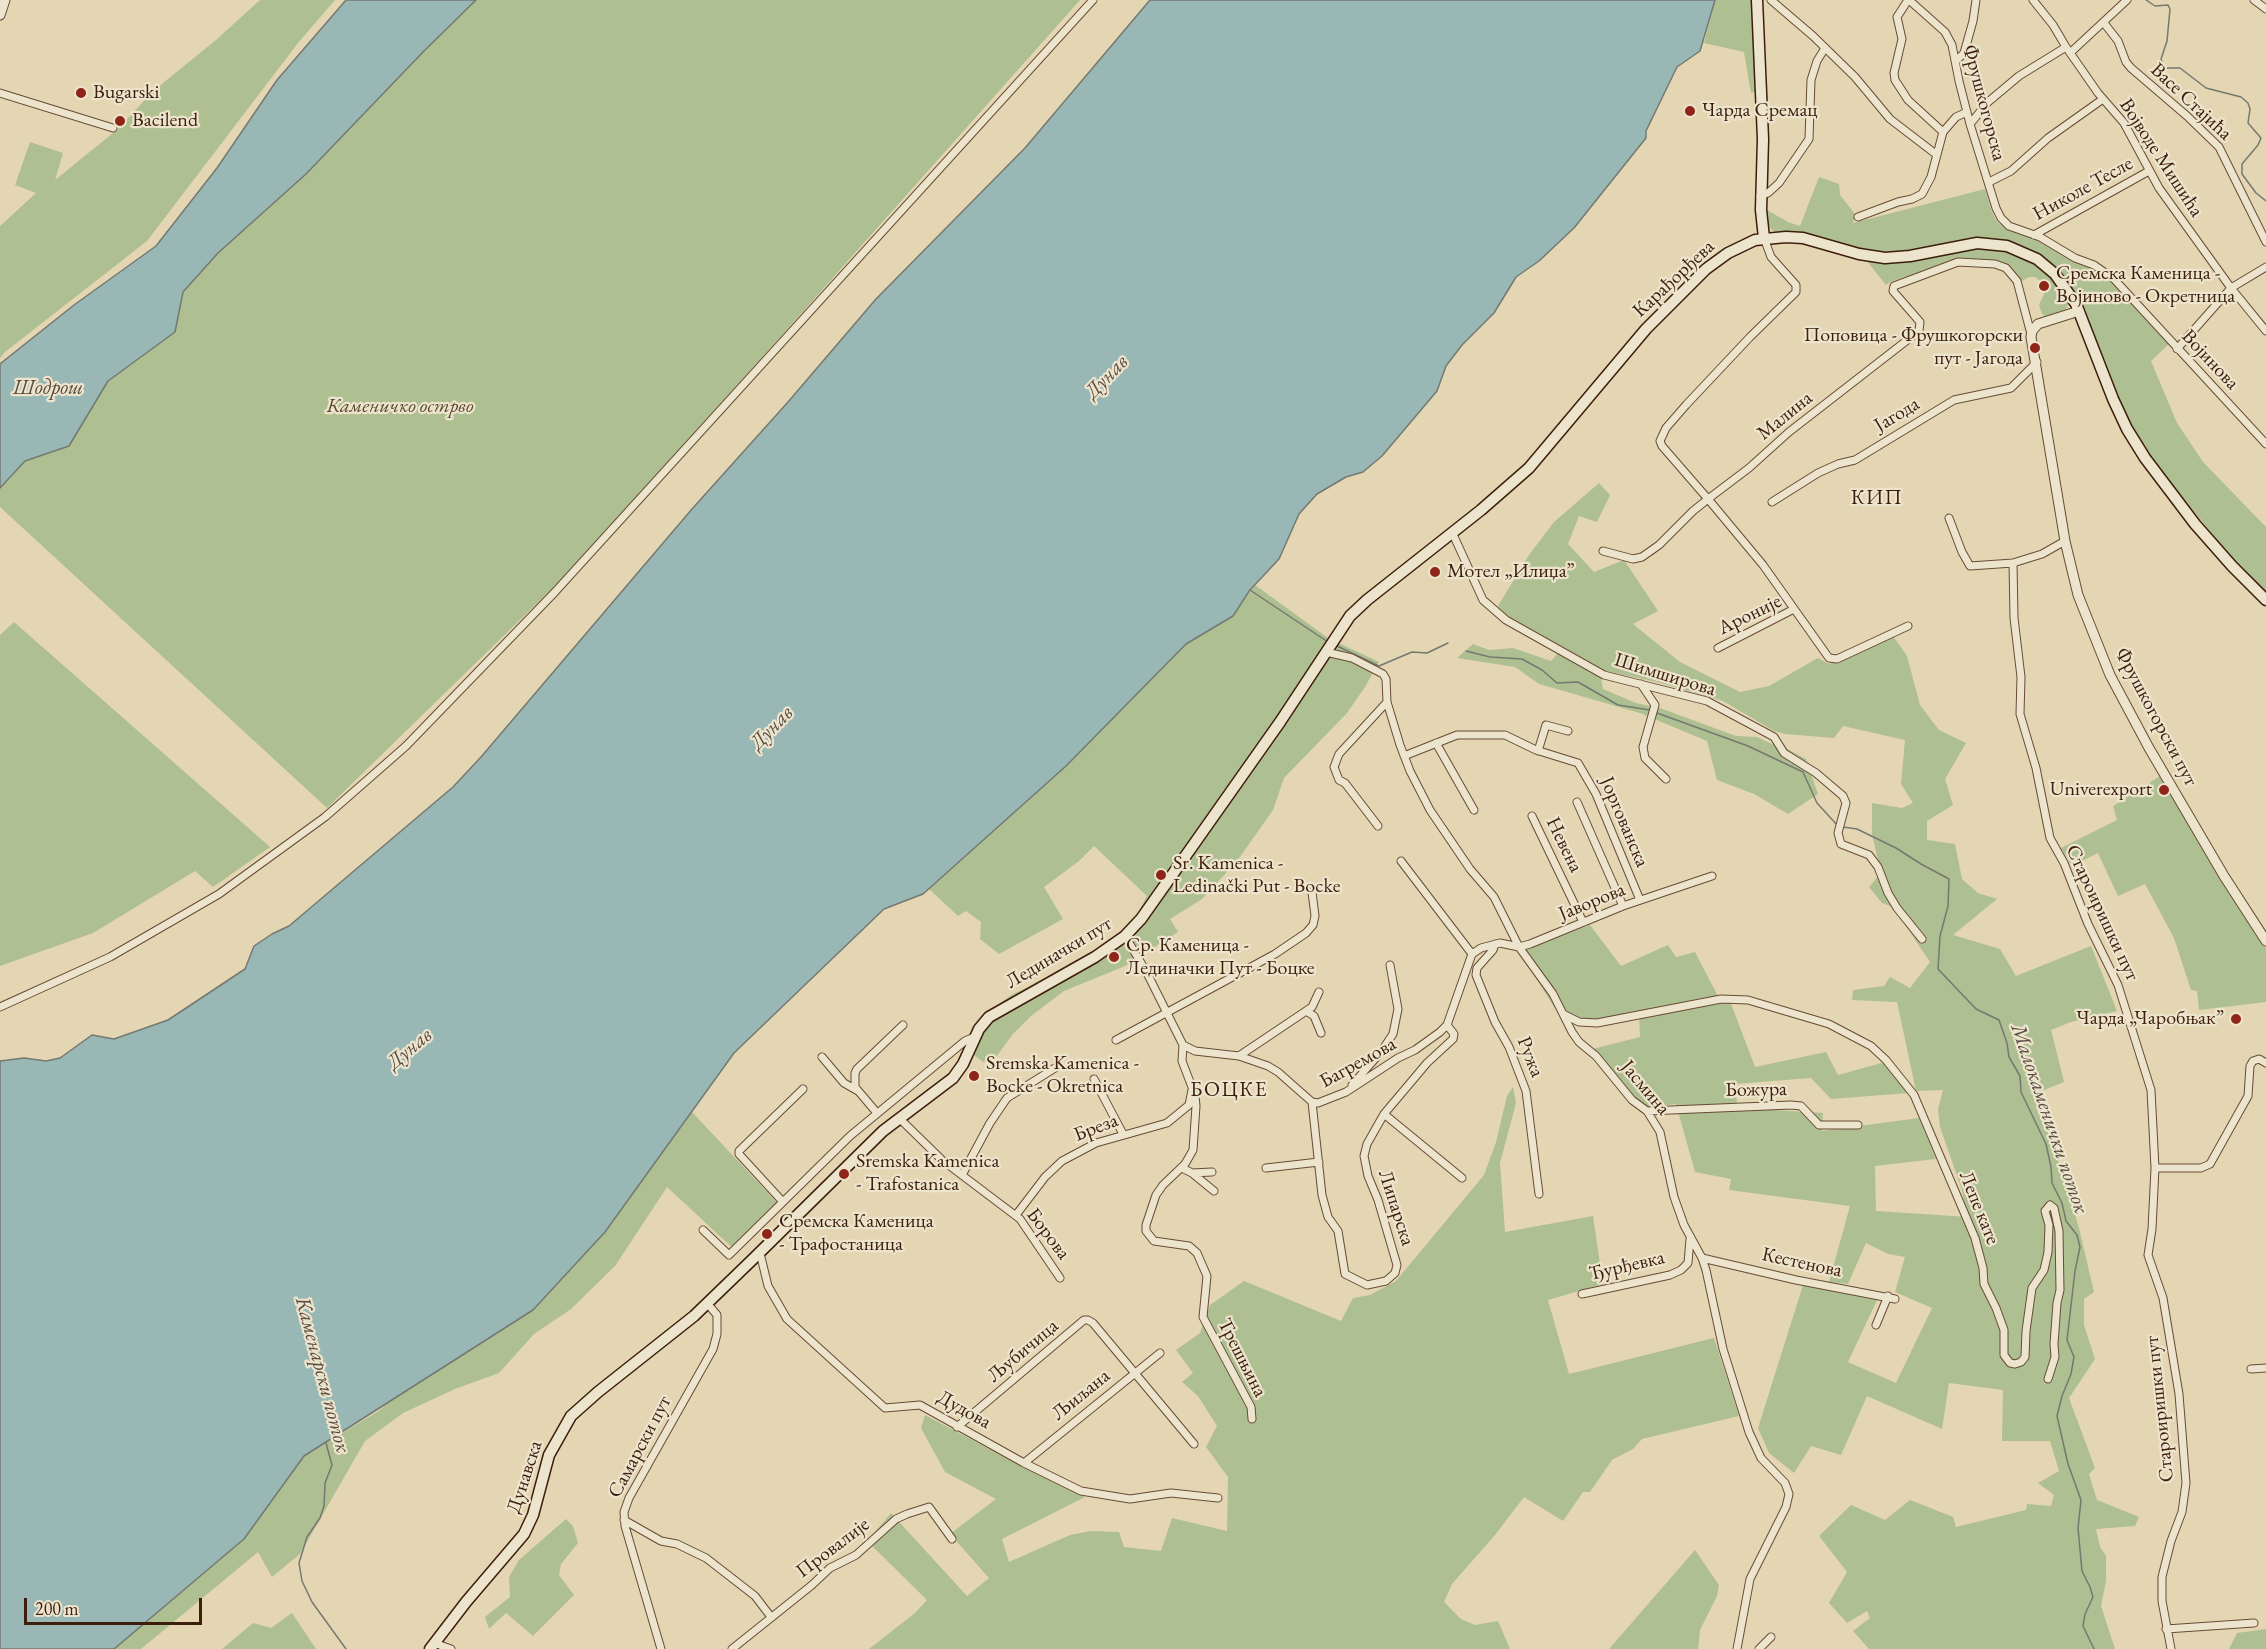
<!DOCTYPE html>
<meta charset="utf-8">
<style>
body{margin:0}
#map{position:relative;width:2266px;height:1649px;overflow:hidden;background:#e4d6b2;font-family:"EB Garamond",serif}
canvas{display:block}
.scale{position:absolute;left:24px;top:1598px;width:178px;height:27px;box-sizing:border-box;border:3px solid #3d1d0c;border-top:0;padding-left:8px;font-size:18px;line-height:21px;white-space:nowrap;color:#3d1d0c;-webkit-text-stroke:4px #ede4cd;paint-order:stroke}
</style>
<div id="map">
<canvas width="2266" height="1649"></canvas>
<div class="scale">200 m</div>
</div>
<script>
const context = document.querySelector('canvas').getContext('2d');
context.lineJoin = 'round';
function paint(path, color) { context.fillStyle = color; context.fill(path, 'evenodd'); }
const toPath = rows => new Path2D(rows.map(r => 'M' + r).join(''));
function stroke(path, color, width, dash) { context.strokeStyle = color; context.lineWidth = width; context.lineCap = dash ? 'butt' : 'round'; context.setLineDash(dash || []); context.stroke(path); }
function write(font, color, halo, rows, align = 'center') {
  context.font = font + ' "EB Garamond",serif'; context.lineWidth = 4.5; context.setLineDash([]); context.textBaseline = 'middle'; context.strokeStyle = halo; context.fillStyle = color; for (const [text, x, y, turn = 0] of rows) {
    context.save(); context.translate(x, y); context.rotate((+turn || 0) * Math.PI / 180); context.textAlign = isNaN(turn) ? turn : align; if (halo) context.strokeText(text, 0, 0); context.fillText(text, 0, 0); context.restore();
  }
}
const green = toPath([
 [260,0,335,0,298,43,147,241,5,352,0,358,0,226,36,193,15,185,30,142,63,153,55,180,118,129,152,92,216,40],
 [476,0,1080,0,790,326,566,575,327,808,0,507,0,488,25,461,69,446,108,381,175,332,183,292,218,253,306,174,423,52],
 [1715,0,1752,0,1757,91,1751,93,1744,52,1704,43],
 [1819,177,1839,184,1840,195,1855,214,1853,223,1985,189,1992,212,1997,222,2005,228,2032,238,2095,269,2111,281,2169,344,2151,361,2177,423,2203,462,2266,527,2266,593,2236,563,2149,456,2115,399,2078,295,2059,270,2039,255,1977,239,1963,240,1921,250,1885,254,1861,251,1776,233,1768,226,1767,210,1788,222,1800,226],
 [1975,247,2002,249,2028,259,2046,272,2069,302,2065,311,2049,318,2046,317,2042,314,2039,305,2045,292,2042,282,2035,277,2029,277,2020,282,2013,271,1996,261,1958,259,1890,282,1886,285,1866,260],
 [1599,483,1610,495,1597,522,1579,516,1568,544,1594,572,1624,560,1658,611,1633,624,1680,662,1740,692,1769,686,1818,658,1829,664,1893,636,1907,656,1920,705,1939,730,1966,743,1945,779,1953,805,1927,821,1927,840,1955,844,1962,879,1978,893,1997,899,1953,935,2000,949,2016,976,2091,946,2117,1011,2071,1022,2051,1030,2064,1082,2039,1092,2037,1110,2054,1146,2079,1228,2094,1292,2084,1299,2084,1325,2095,1359,2069,1398,2095,1468,2089,1474,2097,1500,2139,1517,2135,1526,2096,1529,2100,1547,2106,1556,2106,1581,2101,1606,2115,1649,1869,1649,1853,1631,1870,1618,1867,1611,1847,1623,1829,1603,1847,1572,1819,1536,1851,1505,1885,1520,1910,1500,1953,1517,1956,1527,2026,1510,2027,1504,2051,1506,2054,1495,2038,1483,2059,1471,2050,1441,2002,1441,2003,1390,1949,1383,1942,1429,1867,1396,1841,1455,1811,1446,1794,1473,1769,1453,1758,1428,1803,1285,1877,1300,1848,1362,1896,1383,1932,1308,1895,1292,1905,1257,1888,1254,1866,1243,1848,1284,1829,1282,1850,1206,1729,1190,1731,1179,1695,1172,1676,1104,1647,1107,1627,1092,1593,1049,1640,1037,1639,1013,1575,1022,1556,1010,1519,951,1590,925,1621,966,1668,945,1676,957,1695,952,1720,1000,1730,1001,1755,1067,1826,1052,1838,1075,1885,1062,1908,1093,1831,1099,1811,1078,1734,1084,1738,1108,1823,1113,1822,1131,1919,1118,1936,1159,1875,1166,1876,1211,1968,1217,1961,1187,1940,1127,1938,1109,1943,1090,1916,1091,1897,1002,1852,1000,1853,990,1884,986,1890,977,1910,988,1930,962,1893,907,1882,903,1869,887,1881,873,1872,834,1872,803,1902,808,1913,803,1901,784,1905,740,1843,726,1834,738,1785,734,1774,731,1723,701,1657,682,1606,671,1504,614,1498,606,1529,555,1554,522],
 [1255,585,1328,638,1379,662,1365,687,1347,713,1284,778,1273,810,1237,861,1202,899,1170,919,1178,932,1125,966,1064,991,1031,1016,1013,1034,996,1057,983,1062,973,1054,977,1038,970,1034,995,1007,1011,995,1092,957,1115,942,1136,917,1147,896,1094,846,1079,861,1044,887,1063,919,999,954,980,939,981,922,966,911,958,916,929,889,1066,766,1186,644,1233,616],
 [14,622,270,847,213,887,195,871,93,933,0,966,0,635],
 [1473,644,1489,650,1513,648,1551,661,1559,652,1601,677,1603,689,1636,703,1660,708,1736,736,1757,737,1772,744,1784,747,1806,759,1818,794,1788,814,1754,794,1717,780,1707,741,1640,713,1539,684,1515,667,1457,658],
 [2160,776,2219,877,2266,949,2266,1002,2199,1010,2197,991,2191,990,2174,938,2145,884,2118,896,2098,853,2072,866,2061,848,2117,820,2113,806],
 [1513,1087,1516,1103,1500,1163,1505,1232,1593,1216,1603,1284,1548,1300,1569,1374,1714,1338,1739,1416,1642,1439,1633,1449,1612,1460,1590,1492,1583,1492,1563,1521,1524,1497,1495,1535,1452,1584,1444,1602,1461,1619,1475,1625,1498,1621,1510,1649,869,1649,915,1613,927,1600,867,1541,891,1513,967,1596,989,1578,950,1534,996,1499,945,1472,921,1428,925,1415,1014,1462,1085,1497,1002,1539,1009,1562,1070,1535,1091,1531,1119,1532,1124,1547,1161,1551,1172,1518,1227,1531,1228,1477,1206,1447,1217,1426,1198,1396,1182,1382,1193,1373,1176,1350,1200,1333,1210,1305,1244,1281,1341,1321,1353,1298,1370,1295,1396,1281,1484,1175,1496,1142,1507,1096],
 [692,1112,782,1208,737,1252,667,1187,615,1266,571,1309,534,1334,499,1373,455,1389,403,1413,365,1441,300,1554,272,1577,258,1552,141,1649,114,1649,244,1539,304,1456,377,1412,605,1232],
 [566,1519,573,1526,578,1543,561,1564,559,1575,574,1595,533,1636,506,1613,489,1629,485,1617,510,1597,509,1577,519,1560],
 [1695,1550,1719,1585,1717,1596,1700,1630,1698,1649,1609,1649],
 [292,1613,316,1649,222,1649,253,1623,271,1628],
 [2266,1629,2266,1649,2229,1649,2237,1633]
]);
const water = toPath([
 [346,0,476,0,423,52,306,174,218,253,183,292,175,332,108,381,69,446,25,461,0,488,0,364,74,305,156,246,217,168,277,80,346,0],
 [1150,0,1715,0,1700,51,1677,67,1646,131,1646,138,1574,228,1539,261,1516,277,1494,313,1462,345,1446,366,1437,391,1382,456,1363,472,1346,477,1317,494,1299,514,1279,559,1250,590,1233,616,1186,644,1066,766,923,894,884,909,734,1053,605,1232,533,1310,304,1456,244,1539,114,1649,0,1649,0,1061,24,1058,46,1061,60,1058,92,1035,114,1039,168,1020,245,969,254,946,272,934,289,926,453,787,481,757,692,509,788,402,876,299,1025,148,1150,0]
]);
const stream = toPath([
 [2146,0,2155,6,2168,5,2170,9,2167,41,2161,59,2163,67,2165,68,2180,68,2206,88,2241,97,2248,103,2250,109,2248,123,2261,138,2258,145,2242,164,2242,174,2256,193,2266,201],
 [1250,590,1328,642],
 [1335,645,1379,666,1412,652,1427,653,1448,643],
 [1466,651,1490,657,1522,659,1542,670,1557,683,1578,682,1618,705,1650,710],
 [1657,713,1748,746,1803,772,1817,803,1838,826],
 [1843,827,1857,829,1896,848,1921,864,1949,879,1948,906,1940,936,1938,969,1976,1009,1999,1020,2007,1043,2009,1057,2020,1076,2021,1092,2046,1144,2051,1167,2052,1183,2062,1203,2066,1221,2077,1235,2080,1247,2075,1271,2067,1340,2074,1357,2071,1374,2062,1396,2057,1416,2068,1464,2081,1500,2078,1528,2082,1571,2090,1587,2093,1597,2085,1614,2083,1626,2094,1649],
 [326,1443,332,1465,325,1483,324,1506,320,1518,307,1537,299,1563,302,1581,312,1602,346,1649]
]);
const minor = toPath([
 [1771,0,1813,36,1855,77,1890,119,1937,155],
 [1908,0,1897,17,1902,39,1894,73,1895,80,1908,100,1943,132],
 [1909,0,1945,32,1952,45,1959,81,1970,124,1996,208,2001,218,2009,226,2040,237,2075,258,2094,265,2114,279,2266,444],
 [2033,0,2053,25,2066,47,2098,93,2124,123,2159,188,2231,288,2266,331],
 [2254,0,2266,9],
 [2104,23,2118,41,2126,62,2131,68,2187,116,2219,147,2266,242],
 [2070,53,2127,0],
 [1956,61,1964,53,1973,21,1976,0],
 [0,93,113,128],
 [1970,124,1988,102,2019,76,2066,47],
 [1989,182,2011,171,2048,138,2103,99],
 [1760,196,1768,193,1779,183,1809,139,1811,80,1817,61,1825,48],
 [1858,217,1898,202,1912,199,1922,194,1931,177,1943,132,1956,117,1967,112],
 [2034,235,2149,171],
 [2177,349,2231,288,2266,267],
 [1772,502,1818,473,1838,464,1855,460,1954,400,2011,388,2037,362],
 [1949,518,1962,552,1970,566,2013,563],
 [1452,532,1483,600,1506,620,1604,675,1707,701,1774,737,1784,753,1816,773,1843,796,1846,803,1838,833,1841,844,1869,855,1878,867,1888,893,1897,908,1922,939],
 [2065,541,2042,554,2013,563,2014,618,2021,677,2020,714,2036,768,2050,838,2064,863,2088,924,2118,985,2151,1090,2155,1168,2152,1229,2148,1255,2163,1298,2179,1394,2186,1483,2182,1512,2171,1541,2162,1577,2162,1601,2171,1649],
 [1603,551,1633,559,1642,557,1659,545,1693,511,1708,499,1662,446,1660,441,1666,428,1686,405,1750,337,1796,292,1796,285,1771,257,1764,238],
 [1908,626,1837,659,1829,658,1763,565,1708,499,1749,468,1789,432,1919,331,1920,322,1893,291,1894,286,1958,262,1995,264,2006,268,2017,281,2031,334],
 [1718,648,1794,609],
 [1326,652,1352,658,1383,674,1386,679,1387,702,1400,745,1410,771,1430,810,1470,869,1494,897,1519,947,1553,994,1572,1032,1579,1042,1596,1056,1632,1100,1647,1111,1660,1132,1674,1197,1684,1225,1702,1258,1706,1270,1723,1349,1749,1432,1761,1458,1785,1483,1789,1494,1786,1507,1750,1579,1737,1649],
 [1641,684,1655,705,1643,747,1645,758,1666,779],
 [1436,743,1474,810],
 [1538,751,1546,725,1568,731],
 [1404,756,1457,735,1505,735,1536,750,1578,763,1596,794,1640,900],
 [1577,802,1623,906],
 [1532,816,1583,922],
 [1378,826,1345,783,1339,780,1334,767,1339,754,1387,702],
 [1401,861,1472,954],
 [1125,936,1147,973,1183,1045,1195,1051,1239,1056,1268,1066,1278,1072,1312,1102,1318,1103,1346,1092,1398,1058,1415,1050,1440,1032,1447,1025,1472,954,1481,948,1500,943,1519,947,1530,944,1623,906,1712,876],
 [1495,944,1493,950,1477,968,1476,975,1495,1022,1509,1047,1526,1091,1539,1194],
 [0,1007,110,957,219,894,325,817,406,746,555,592,1093,0],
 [1306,1011,1314,1016,1321,1033],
 [1563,1014,1579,1022,1597,1023,1721,999,1748,1000,1829,1024,1871,1046,1886,1060,1914,1095,1975,1238,1983,1268,1984,1284,1996,1308,2004,1330,2004,1355,2010,1363,2015,1364,2021,1362,2025,1357,2026,1331,2032,1288,2044,1270,2048,1252,2049,1225,2045,1211,2050,1205,2054,1208,2059,1231,2060,1290,2057,1303,2054,1344,2055,1357,2048,1379],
 [1116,1040,1275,954,1306,933,1313,925,1315,916,1312,892],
 [1183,1045,1182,1061,1195,1095,1196,1106,1193,1150,1185,1164,1163,1185,1156,1195,1146,1225,1146,1231,1154,1241,1189,1246,1197,1253,1207,1276,1203,1317,1251,1407,1252,1419],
 [1239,1056,1312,1007,1319,992],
 [822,1057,844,1083,858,1091],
 [1094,1079,1123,1134],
 [1352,1085,1381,1052,1393,1034,1398,1009,1390,965],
 [1312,1102,1322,1195,1328,1217,1338,1231,1345,1274,1367,1285,1386,1281,1395,1273,1397,1265,1378,1200,1368,1176,1364,1156,1367,1144,1384,1114,1427,1063,1453,1039,1454,1034,1447,1025],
 [1647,1111,1791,1105,1801,1106,1819,1125,1858,1125],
 [877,1113,855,1087,855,1073,857,1069,903,1025],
 [1384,1114,1462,1178],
 [899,1118,942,1160,1020,1219,1060,1278],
 [1182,1168,1192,1173,1212,1172],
 [1266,1168,1319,1162],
 [2155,1168,2201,1168,2210,1164,2248,1096,2250,1066,2253,1061,2259,1059,2266,1063],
 [1192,1173,1214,1191],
 [962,1175,990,1123,1007,1098,1055,1068],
 [783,1202,739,1154,739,1151,803,1089],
 [1016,1215,1045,1177,1062,1161,1096,1143,1167,1123,1189,1105,1192,1090],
 [703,1230,729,1255,850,1136,965,1041,976,1036],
 [760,1253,768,1286,787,1319,885,1408,920,1405,1024,1463,1081,1491,1130,1499,1171,1493,1218,1498],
 [1702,1258,1796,1280,1895,1299],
 [1582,1294,1670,1275,1681,1270,1688,1263,1690,1239],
 [1876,1325,1888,1296],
 [2251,1369,2266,1368],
 [957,1427,1084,1320,1088,1320,1093,1323,1194,1444],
 [1024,1463,1160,1353],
 [624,1520,661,1541,677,1544,706,1558,755,1596,771,1617],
 [2166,1629,2254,1623],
 [434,1643,451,1649],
 [661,1649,625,1526,624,1512,629,1498,713,1349,717,1334,717,1315,707,1303],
 [732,1649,812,1585,830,1568,856,1555,896,1519,907,1514,929,1507,952,1539],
 [1759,1649,1771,1637]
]);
const tertiary = toPath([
 [0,15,5,0],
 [2079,311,2038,324,2032,331,2031,337,2065,541,2078,595,2110,675,2149,748,2224,876,2266,941]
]);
const secondary = toPath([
 [1757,0,1763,139,1761,210,1764,238],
 [430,1649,466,1602,524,1534,533,1515,549,1455,571,1416,598,1392,694,1316,751,1261,883,1131,953,1078,963,1064,979,1029,989,1017,1095,957,1125,936,1141,919,1182,861,1280,722,1350,616,1367,600,1481,510,1529,468,1646,329,1706,269,1728,253,1755,240,1786,237,1803,238,1859,254,1885,258,1910,256,1977,243,2007,246,2037,259,2055,274,2076,304,2113,399,2127,429,2145,458,2195,524,2232,566,2266,600]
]);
const markers = [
 [81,93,6,"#8f2418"],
 [1690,111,6,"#8f2418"],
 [120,121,6,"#8f2418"],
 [2044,286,6,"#8f2418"],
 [2035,348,6,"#8f2418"],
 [1435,572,6,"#8f2418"],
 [2164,790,6,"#8f2418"],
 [1161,875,6,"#8f2418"],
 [1114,957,6,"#8f2418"],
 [2236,1019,6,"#8f2418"],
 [974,1076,6,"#8f2418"],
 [844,1174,6,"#8f2418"],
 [767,1234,6,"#8f2418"]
];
const poiNames = [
 ["Bugarski",93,93],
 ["Чарда Сремац",1702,111],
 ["Bacilend",132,121],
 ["Сремска Каменица -",2056,274],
 ["Војиново - Окретница",2056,297],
 ["Поповица - Фрушкогорски",2023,336,"right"],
 ["пут - Јагода",2023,359,"right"],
 ["Мотел „Илиџа”",1447,572],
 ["Univerexport",2152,790,"right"],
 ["Sr. Kamenica -",1173,864],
 ["Ledinački Put - Bocke",1173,887],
 ["Ср. Каменица -",1126,946],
 ["Лединачки Пут - Боцке",1126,969],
 ["Чарда „Чаробњак”",2224,1019,"right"],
 ["Sremska Kamenica -",986,1064],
 ["Bocke - Okretnica",986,1087],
 ["Sremska Kamenica",856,1162],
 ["- Trafostanica",856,1185],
 ["Сремска Каменица",779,1222],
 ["- Трафостаница",779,1245]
];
const streetNames = [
 ["Васе Стајића",2191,102,43],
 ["Фрушкогорска",1984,103,75],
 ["Војводе Мишића",2161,158,57],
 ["Николе Тесле",2083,189,-29],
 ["Карађорђева",1674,279,-43],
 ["Војинова",2210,360,47],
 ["Јагода",1897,415,-31],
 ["Малина",1785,416,-39],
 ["Ароније",1750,615,-26],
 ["Шимширова",1665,675,17],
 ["Фрушкогорски пут",2156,717,62],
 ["Јоргованска",1624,822,67],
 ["Невена",1564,845,64],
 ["Јаворова",1592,902,-22],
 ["Староиришки пут",2102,913,65],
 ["Лединачки пут",1059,953,-31],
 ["Ружа",1530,1057,68],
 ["Багремова",1358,1063,-29],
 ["Јасмина",1645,1088,50],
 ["Божура",1756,1090,-1],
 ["Бреза",1096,1128,-21],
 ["Липарска",1396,1208,72],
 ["Лепе кате",1979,1208,68],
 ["Борова",1048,1234,53],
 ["Кестенова",1802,1263,12],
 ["Ђурђевка",1627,1266,-13],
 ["Љубичица",1023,1351,-40],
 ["Трешњина",1242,1358,63],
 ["Љиљана",1081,1395,-39],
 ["Староиришки пут",2160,1409,-96],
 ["Дудова",964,1410,29],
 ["Самарски пут",640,1447,-62],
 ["Дунавска",525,1477,-72],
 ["Провалије",833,1548,-37]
];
const parkNames = [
 ["Каменичко острво",400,407]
];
const waterNames = [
 ["Дунав",1107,377,-46],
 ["Шодрош",48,388],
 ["Дунав",772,728,-46],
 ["Дунав",410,1049,-40],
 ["Малокаменички поток",2049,1119,71],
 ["Каменарски поток",322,1375,75]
];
const neighbourhoodNames = [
 ["КИП",1877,498],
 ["БОЦКЕ",1229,1090]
];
paint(green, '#aebf91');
paint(water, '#98b7b5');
stroke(water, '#747971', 1.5);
stroke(stream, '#747971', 1.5);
stroke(minor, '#674b36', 9);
stroke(tertiary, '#674b36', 11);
stroke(secondary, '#3d1d0c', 13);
stroke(minor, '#ede4cd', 7);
stroke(tertiary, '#ede4cd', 9);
stroke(secondary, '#ede4cd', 10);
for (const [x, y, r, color] of markers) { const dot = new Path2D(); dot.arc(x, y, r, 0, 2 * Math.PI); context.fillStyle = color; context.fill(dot); stroke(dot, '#ede4cd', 2); }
write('20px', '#3d1d0c', '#ede4cd', poiNames, 'left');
write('20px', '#3d1d0c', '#ede4cd', streetNames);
write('italic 20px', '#59462d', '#ede4cd', parkNames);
write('italic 21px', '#584b3f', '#ede4cd', waterNames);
context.letterSpacing = '1.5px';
write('21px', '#3d1d0c', '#ede4cd', neighbourhoodNames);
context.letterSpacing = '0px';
</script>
